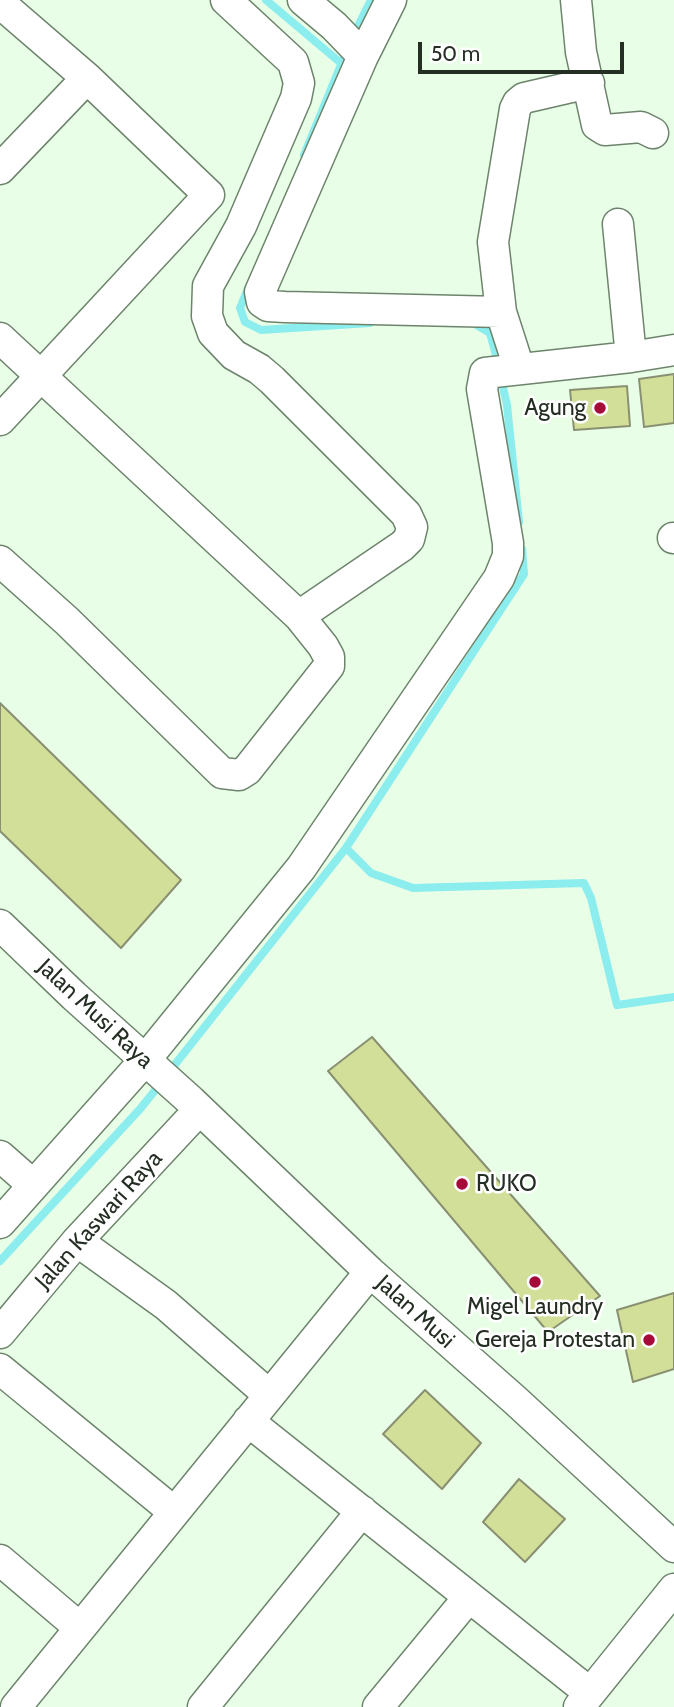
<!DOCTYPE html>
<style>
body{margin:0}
#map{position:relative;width:674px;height:1707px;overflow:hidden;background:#e9fee7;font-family:Cabin,sans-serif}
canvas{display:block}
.scale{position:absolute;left:418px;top:42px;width:206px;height:32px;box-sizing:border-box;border:4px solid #242e23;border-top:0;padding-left:9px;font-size:21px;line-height:24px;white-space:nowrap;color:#242e23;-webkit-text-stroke:5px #fff;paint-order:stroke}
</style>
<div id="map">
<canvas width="674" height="1707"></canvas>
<div class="scale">50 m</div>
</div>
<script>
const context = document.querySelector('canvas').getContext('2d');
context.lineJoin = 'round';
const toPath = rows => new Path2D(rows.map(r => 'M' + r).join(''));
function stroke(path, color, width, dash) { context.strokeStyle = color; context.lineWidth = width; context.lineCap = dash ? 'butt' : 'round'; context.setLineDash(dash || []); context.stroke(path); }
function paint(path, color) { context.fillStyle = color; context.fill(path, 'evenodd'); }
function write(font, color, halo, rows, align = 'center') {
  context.font = font + ' Cabin,sans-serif'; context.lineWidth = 5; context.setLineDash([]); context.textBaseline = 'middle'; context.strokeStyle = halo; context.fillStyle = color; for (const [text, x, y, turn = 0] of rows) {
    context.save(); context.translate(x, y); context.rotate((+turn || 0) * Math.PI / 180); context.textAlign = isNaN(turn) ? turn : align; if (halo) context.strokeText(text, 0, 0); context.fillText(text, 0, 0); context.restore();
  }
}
const stream = toPath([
 [266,0,342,64],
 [352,38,371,0],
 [304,155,347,50],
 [249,286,240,308,245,322,261,330,370,323],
 [470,321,490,333,499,366],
 [501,378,507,405,519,522],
 [346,848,371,873,413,888,584,883,591,898,617,1005,674,997],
 [169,1072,346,848,524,574,522,549],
 [0,1261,140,1109,161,1083]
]);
const building = toPath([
 [674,374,674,423,644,427,639,379,674,374],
 [627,386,630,426,574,430,570,390,627,386],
 [0,703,181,880,121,948,0,831,0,703],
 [372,1037,600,1296,548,1332,328,1071,372,1037],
 [674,1293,674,1369,633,1382,617,1310,674,1293],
 [425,1390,481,1443,442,1489,383,1434,425,1390],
 [519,1479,565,1519,525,1562,483,1522,519,1479]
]);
const minor = toPath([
 [226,0,293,62,299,83,296,98,241,226,208,286,207,316,213,333,234,355,259,369,272,380,406,514,412,527,409,539,402,546,299,616],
 [303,0,334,26,363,56],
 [391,0,363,56,260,292,262,302,268,306,285,307,501,312,519,368],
 [576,0,581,52,597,125,605,130,641,127,653,133],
 [0,3,87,78,209,195,0,420],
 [0,169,87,78],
 [618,224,631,357],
 [501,312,493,242,515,109,518,103,524,98,589,83],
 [0,338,299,616,323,646,329,657,329,666,247,770,239,775,222,773,67,621,0,561],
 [673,538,674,538],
 [0,925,74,996,191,1101,370,1272,516,1401,674,1547],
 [0,1156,33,1185],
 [0,1223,145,1060,301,868,499,578,508,556,508,543,482,389,485,373,631,357,674,350],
 [77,1241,166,1305,269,1395],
 [0,1333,77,1241,199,1110],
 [0,1369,174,1512],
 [248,1421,590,1693],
 [0,1560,80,1628],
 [16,1707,370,1272],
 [203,1707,362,1511],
 [378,1707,469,1597],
 [579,1707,674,1589]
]);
const markers = [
 [600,408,7,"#a50a39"],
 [462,1184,7,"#a50a39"],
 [535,1282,7,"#a50a39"],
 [649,1340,7,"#a50a39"]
];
const poiNames = [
 ["Agung",586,408],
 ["RUKO",476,1184,"left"],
 ["Migel Laundry",535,1307,"center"],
 ["Gereja Protestan",635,1340]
];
const streetNames = [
 ["Jalan Musi Raya",95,1014,43],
 ["Jalan Kaswari Raya",99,1220,-48],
 ["Jalan Musi",415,1312,42]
];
stroke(stream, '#8cedee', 8);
paint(building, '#d1df99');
stroke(building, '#899071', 2);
stroke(minor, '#6d846c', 33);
stroke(minor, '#fff', 30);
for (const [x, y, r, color] of markers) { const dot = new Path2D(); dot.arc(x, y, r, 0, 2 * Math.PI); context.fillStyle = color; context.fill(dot); stroke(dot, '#fff', 2.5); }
write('23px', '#242e23', '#fff', poiNames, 'right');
write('23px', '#242e23', '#fff', streetNames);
</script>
